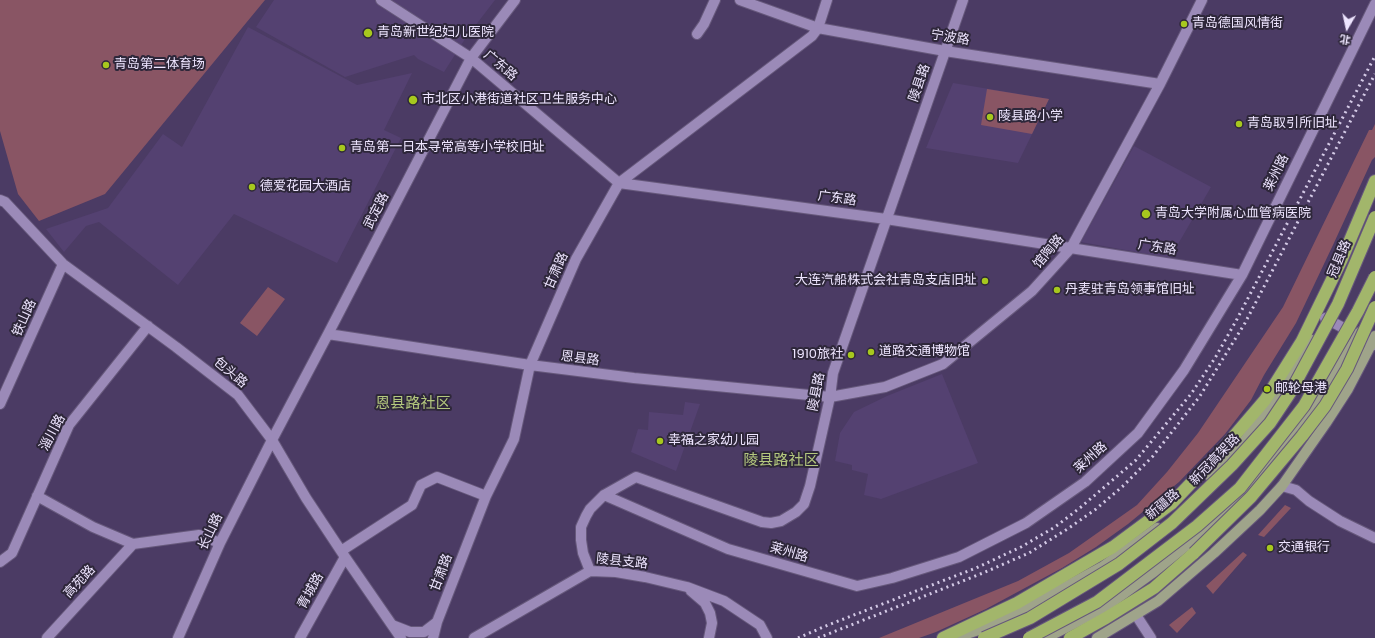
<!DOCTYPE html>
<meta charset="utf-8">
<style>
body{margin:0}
#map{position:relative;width:1375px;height:638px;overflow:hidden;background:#4b3b64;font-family:Poppins,"Noto Sans SC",sans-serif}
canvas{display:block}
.north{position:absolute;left:1327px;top:8px;width:40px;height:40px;-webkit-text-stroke:3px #2e273a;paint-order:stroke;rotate:189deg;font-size:11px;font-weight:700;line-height:16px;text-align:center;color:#eee5ff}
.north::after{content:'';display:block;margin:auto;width:14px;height:18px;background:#eee5ff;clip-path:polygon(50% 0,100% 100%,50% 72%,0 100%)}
</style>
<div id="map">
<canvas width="1375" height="638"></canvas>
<div class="north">北</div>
</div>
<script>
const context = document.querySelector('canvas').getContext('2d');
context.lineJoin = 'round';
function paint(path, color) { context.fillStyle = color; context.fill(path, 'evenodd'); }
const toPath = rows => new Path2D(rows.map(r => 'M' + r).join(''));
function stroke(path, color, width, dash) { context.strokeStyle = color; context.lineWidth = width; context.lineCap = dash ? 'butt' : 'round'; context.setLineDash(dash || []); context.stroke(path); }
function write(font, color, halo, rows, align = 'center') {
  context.font = font + ' Poppins,"Noto Sans SC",sans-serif'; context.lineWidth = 4; context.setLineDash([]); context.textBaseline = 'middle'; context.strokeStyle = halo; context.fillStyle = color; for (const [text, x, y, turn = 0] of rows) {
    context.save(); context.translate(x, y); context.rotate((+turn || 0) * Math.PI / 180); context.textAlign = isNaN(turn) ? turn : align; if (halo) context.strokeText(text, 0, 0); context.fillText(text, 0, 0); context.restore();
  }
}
const built = toPath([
 [274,0,495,0,465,39,444,72,418,59,414,55,345,77,256,27],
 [248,27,357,85,412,73,384,130,401,138,337,263,234,214,178,285,99,222,86,226,64,252,46,229,108,208,163,134,182,147],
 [953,83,1049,99,1018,163,926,148],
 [1134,146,1211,187,1170,258,1081,242],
 [942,374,978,463,881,499,864,495,868,474,852,470,852,465,835,461,840,433,854,412,887,396],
 [685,402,700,404,676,471,631,452,638,429,648,430,649,412,683,415]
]);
const green = toPath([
 [0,0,265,0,105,194,39,221,18,194,0,131],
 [987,89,1049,99,1032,134,981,125],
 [1375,124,1375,157,1372,160,1333,245,1296,323,1264,375,1251,400,1225,434,1179,482,1128,524,1096,547,1062,568,986,609,936,632,919,638,879,638,1018,581,1069,553,1137,505,1167,472,1198,433,1283,307,1369,130,1372,130],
 [268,287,285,299,257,336,240,323],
 [1285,505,1291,508,1264,537,1258,535],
 [1243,552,1247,555,1213,594,1206,586],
 [1192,607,1196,613,1177,633,1169,625]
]);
const minor = toPath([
 [381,0,471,58,619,183,886,219,1242,275],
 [740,0,818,28,945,51,1160,84],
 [697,34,704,24,715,0],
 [0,200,5,202,63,264,176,347,238,395,272,440,306,498,345,557,401,638],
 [1325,318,1375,345],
 [328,334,530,365,634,378,830,397,885,387,943,364,1032,291,1071,248,1160,84,1202,0],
 [0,404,63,264],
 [1282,486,1296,490,1309,501,1340,521,1375,538],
 [604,495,728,549,857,586,892,578,959,557,1026,523,1085,482,1138,433,1184,370,1242,275,1375,4],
 [37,496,93,527,133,544,199,535,220,543],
 [341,551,412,505,421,485,437,477,486,496],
 [0,562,12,553,69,425,148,326],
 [590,571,583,553,581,540,581,527,586,516,590,509,604,495,636,477,762,522,771,523,781,521,796,512,804,504,810,486,830,397,833,373,963,0],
 [691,591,705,603,710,613,712,623,709,638],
 [1136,615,1151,638],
 [392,625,410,632,424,632,437,622],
 [47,638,133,544],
 [178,638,220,543,272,440,328,334,471,58,515,0],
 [300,638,345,557],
 [433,638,437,622,486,496,514,439,530,365,576,259,619,183,812,36,818,28,827,0],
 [474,638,590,571,616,572,645,577,687,587,724,601,760,625,767,638]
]);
const major = toPath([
 [1211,478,1235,453,1278,397,1312,340],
 [955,638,999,623,1102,567,1157,528],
 [1046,638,1104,608,1154,572,1192,541,1241,496,1284,448,1317,402,1360,332],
 [1097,638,1158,601,1214,553,1260,510,1282,486,1326,423,1348,389,1372,343,1375,336]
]);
const highway = toPath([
 [943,638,1017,603,1113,547,1171,504,1217,456,1265,400,1302,341,1342,259,1375,181],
 [1070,638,1106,618,1154,588,1194,553]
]);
const rail = toPath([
 [798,638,828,625,976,568,1021,547,1055,527,1081,507,1136,460,1191,394,1215,358,1236,321,1375,56],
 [818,638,983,573,1029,553,1069,528,1096,509,1123,486,1153,456,1200,396,1245,323,1375,74]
]);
const highwayBridge = toPath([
 [1194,553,1251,497,1302,436,1325,406,1347,369,1375,307],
 [984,638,1030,618,1119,564,1172,523,1232,465,1270,423,1290,393,1338,304,1375,217],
 [1029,638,1097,602,1197,526,1240,488,1304,406,1358,311,1375,277]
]);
const markers = [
 [1184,24,4,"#a7c81e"],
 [368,33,5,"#a7c81e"],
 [106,65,4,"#a7c81e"],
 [413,100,5,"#a7c81e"],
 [990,117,4,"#a7c81e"],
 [1239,124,4,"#a7c81e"],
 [342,148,4,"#a7c81e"],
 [252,187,4,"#a7c81e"],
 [1146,214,5,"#a7c81e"],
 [985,281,4,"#a7c81e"],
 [1057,290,4,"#a7c81e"],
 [871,352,4,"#a7c81e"],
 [851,355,4,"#a7c81e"],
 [1267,389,4,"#a7c81e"],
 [660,441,4,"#a7c81e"],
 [1270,548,4,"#a7c81e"]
];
const poiNames = [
 ["青岛德国风情街",1192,24],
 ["青岛新世纪妇儿医院",377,33],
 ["青岛第二体育场",114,65],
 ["市北区小港街道社区卫生服务中心",422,100],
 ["陵县路小学",998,117],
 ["青岛取引所旧址",1247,124],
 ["青岛第一日本寻常高等小学校旧址",350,148],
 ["德爱花园大酒店",260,187],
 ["青岛大学附属心血管病医院",1155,214],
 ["大连汽船株式会社青岛支店旧址",977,281,"right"],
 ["丹麦驻青岛领事馆旧址",1065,290],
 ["道路交通博物馆",879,352],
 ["1910旅社",843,355,"right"],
 ["邮轮母港",1275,389],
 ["幸福之家幼儿园",668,441],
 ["交通银行",1278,548]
];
const streetNames = [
 ["宁波路",950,38,9],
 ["广东路",500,66,40],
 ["陵县路",920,83,-71],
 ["莱州路",1277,173,-64],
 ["广东路",837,199,8],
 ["武定路",377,211,-63],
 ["广东路",1157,248,9],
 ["馆陶路",1049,252,-50],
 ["冠县路",1340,259,-67],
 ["甘肃路",557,271,-66],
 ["铁山路",25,318,-66],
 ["恩县路",580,359,7],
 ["包头路",230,373,40],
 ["陵县路",817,392,-79],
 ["淄川路",53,433,-62],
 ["莱州路",1091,458,-42],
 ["新冠高架路",1215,460,-46],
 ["新疆路",1163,505,-40],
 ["长山路",211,532,-65],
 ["莱州路",789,553,16],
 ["陵县支路",622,562,6],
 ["甘肃路",442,573,-69],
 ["高苑路",80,582,-47],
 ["青城路",311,591,-61]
];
const quarterNames = [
 ["恩县路社区",413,404],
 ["陵县路社区",781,461]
];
paint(built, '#544171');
paint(green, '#895564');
stroke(minor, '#66587b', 12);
stroke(major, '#66587b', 12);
stroke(highway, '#66587b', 14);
stroke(minor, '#9b8ab8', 10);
stroke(major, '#9fa48a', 10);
stroke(highway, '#a2b66b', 12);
stroke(rail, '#d4cae6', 3, [2, 4]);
stroke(highwayBridge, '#66587b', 14, []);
stroke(highwayBridge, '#a2b66b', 12);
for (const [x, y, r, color] of markers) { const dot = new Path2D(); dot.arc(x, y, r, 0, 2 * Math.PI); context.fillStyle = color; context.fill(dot); stroke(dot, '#2e273a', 1.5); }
write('13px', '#eee5ff', '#2e273a', poiNames, 'left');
write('13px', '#eee5ff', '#2e273a', streetNames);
write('15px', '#b4c87e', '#2e273a', quarterNames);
</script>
